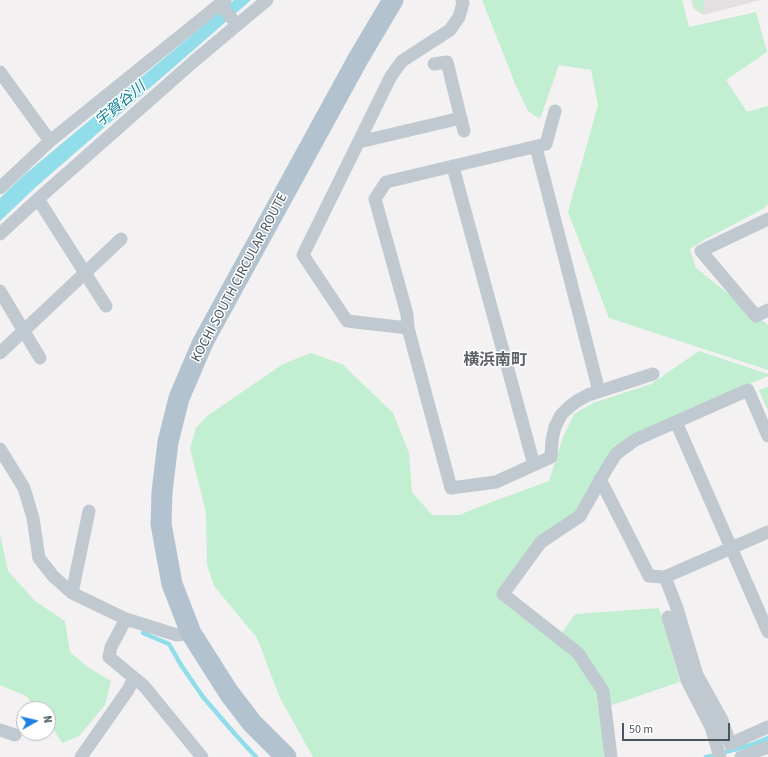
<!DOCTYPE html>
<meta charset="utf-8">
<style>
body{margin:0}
#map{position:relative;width:768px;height:757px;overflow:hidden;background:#f4f1f2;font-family:"Source Sans 3",sans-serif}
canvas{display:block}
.north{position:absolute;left:16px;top:701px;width:40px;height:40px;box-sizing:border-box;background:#fff;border:1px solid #b6bbbf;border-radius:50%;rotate:82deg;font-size:11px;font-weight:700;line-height:16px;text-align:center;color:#49565f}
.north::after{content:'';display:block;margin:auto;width:14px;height:18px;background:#1e7fe1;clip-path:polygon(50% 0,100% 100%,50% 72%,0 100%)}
.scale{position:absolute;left:622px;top:723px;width:108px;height:18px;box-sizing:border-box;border:2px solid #49565f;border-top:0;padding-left:5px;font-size:12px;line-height:14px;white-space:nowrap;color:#49565f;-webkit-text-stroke:3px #fff;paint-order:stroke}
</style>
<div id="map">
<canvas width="768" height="757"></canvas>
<div class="north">N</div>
<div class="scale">50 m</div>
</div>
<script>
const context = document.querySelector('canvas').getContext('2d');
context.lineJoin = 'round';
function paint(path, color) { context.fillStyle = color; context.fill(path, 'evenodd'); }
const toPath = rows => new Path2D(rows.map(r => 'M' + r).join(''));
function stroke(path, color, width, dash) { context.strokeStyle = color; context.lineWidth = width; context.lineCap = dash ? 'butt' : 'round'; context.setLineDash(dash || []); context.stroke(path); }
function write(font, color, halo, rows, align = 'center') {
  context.font = font + ' "Source Sans 3","Noto Sans JP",sans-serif'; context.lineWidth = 3; context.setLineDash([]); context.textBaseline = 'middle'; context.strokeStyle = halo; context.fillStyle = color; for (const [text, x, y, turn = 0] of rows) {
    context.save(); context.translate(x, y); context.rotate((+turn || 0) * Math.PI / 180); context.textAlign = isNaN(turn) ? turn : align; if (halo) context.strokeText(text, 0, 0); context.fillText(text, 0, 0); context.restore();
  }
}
const education = toPath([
 [691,0,761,0,703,15,694,9]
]);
const green = toPath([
 [482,0,682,0,689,27,756,12,767,52,726,80,747,112,768,106,768,204,763,209,704,240,690,249,696,268,768,325,768,370,609,318,568,212,598,105,591,70,559,65,540,119,528,111,516,86],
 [693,0,704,0,703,13,695,8],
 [699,351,768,374,768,376,633,435,577,514,497,596,577,654,600,692,604,757,313,757,280,698,257,638,214,586,207,565,206,513,190,448,196,428,207,416,283,364,311,353,342,364,393,413,409,453,412,492,432,515,459,515,489,503,549,481,563,437,574,414,593,403,651,384],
 [768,387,768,411,759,390],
 [0,534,8,571,35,601,65,621,70,652,88,667,111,681,105,705,79,736,62,743,48,720,48,709,37,709,26,696,0,685],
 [659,608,680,682,609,706,560,636,575,614]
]);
const water = toPath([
 [234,0,251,0,37,186,0,221,0,198,24,175]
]);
const stream = toPath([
 [143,633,169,644,181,665,203,697,234,733,256,757],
 [725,752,751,745,768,738],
 [706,757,711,756]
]);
const street = toPath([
 [237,25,267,0],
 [434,64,447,62,464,131],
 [0,72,50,141],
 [555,111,546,144,386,182,375,199,407,314,408,328,451,488,496,482,551,457,552,440,555,427,561,415,569,407,577,401,588,395,653,374],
 [359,142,461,118],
 [536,147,599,391],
 [453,167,534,465],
 [0,188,50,141,225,0],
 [38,199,106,306],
 [768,219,701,251,756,316,768,310],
 [0,234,38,199,193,62,237,25,220,4],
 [0,291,40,358],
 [408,328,347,321,303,255,391,76,402,61,450,30,459,17,463,3,462,0],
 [0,353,121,239],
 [676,422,768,632],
 [0,449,24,488,33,518,39,558,53,576,72,593,126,619,177,635,191,633],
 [600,479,649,576,665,577],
 [768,532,665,577,677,608,697,675,722,720,730,744,768,727],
 [72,593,89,511],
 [668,617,687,680,711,727,720,757],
 [126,619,111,647,109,657,144,686,202,757],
 [0,730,15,735],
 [82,757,81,757,128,690,134,678],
 [611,757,603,691,578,653,503,594,541,542,580,516,606,470,616,454,635,440,748,390,768,436],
 [741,757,768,747]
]);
const primary = toPath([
 [286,757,252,723,229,693,191,633,172,584,161,524,162,492,168,442,179,398,203,342,358,59,393,0]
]);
const streetNames = [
 ["KOCHI SOUTH CIRCULAR ROUTE",240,278,-62]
];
const waterNames = [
 ["宇賀谷川",121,105,-40]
];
const quarterNames = [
 ["横浜南町",495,361]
];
paint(education, '#e2e0e1');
paint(green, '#c2efd1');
paint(water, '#91ddea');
stroke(stream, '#91ddea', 4.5);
stroke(street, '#c0c9d0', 13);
stroke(primary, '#b2c2cf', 21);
write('14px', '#49565f', '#fff', streetNames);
write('italic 15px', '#108094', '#fff', waterNames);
write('bold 16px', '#5e6266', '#fff', quarterNames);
</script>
